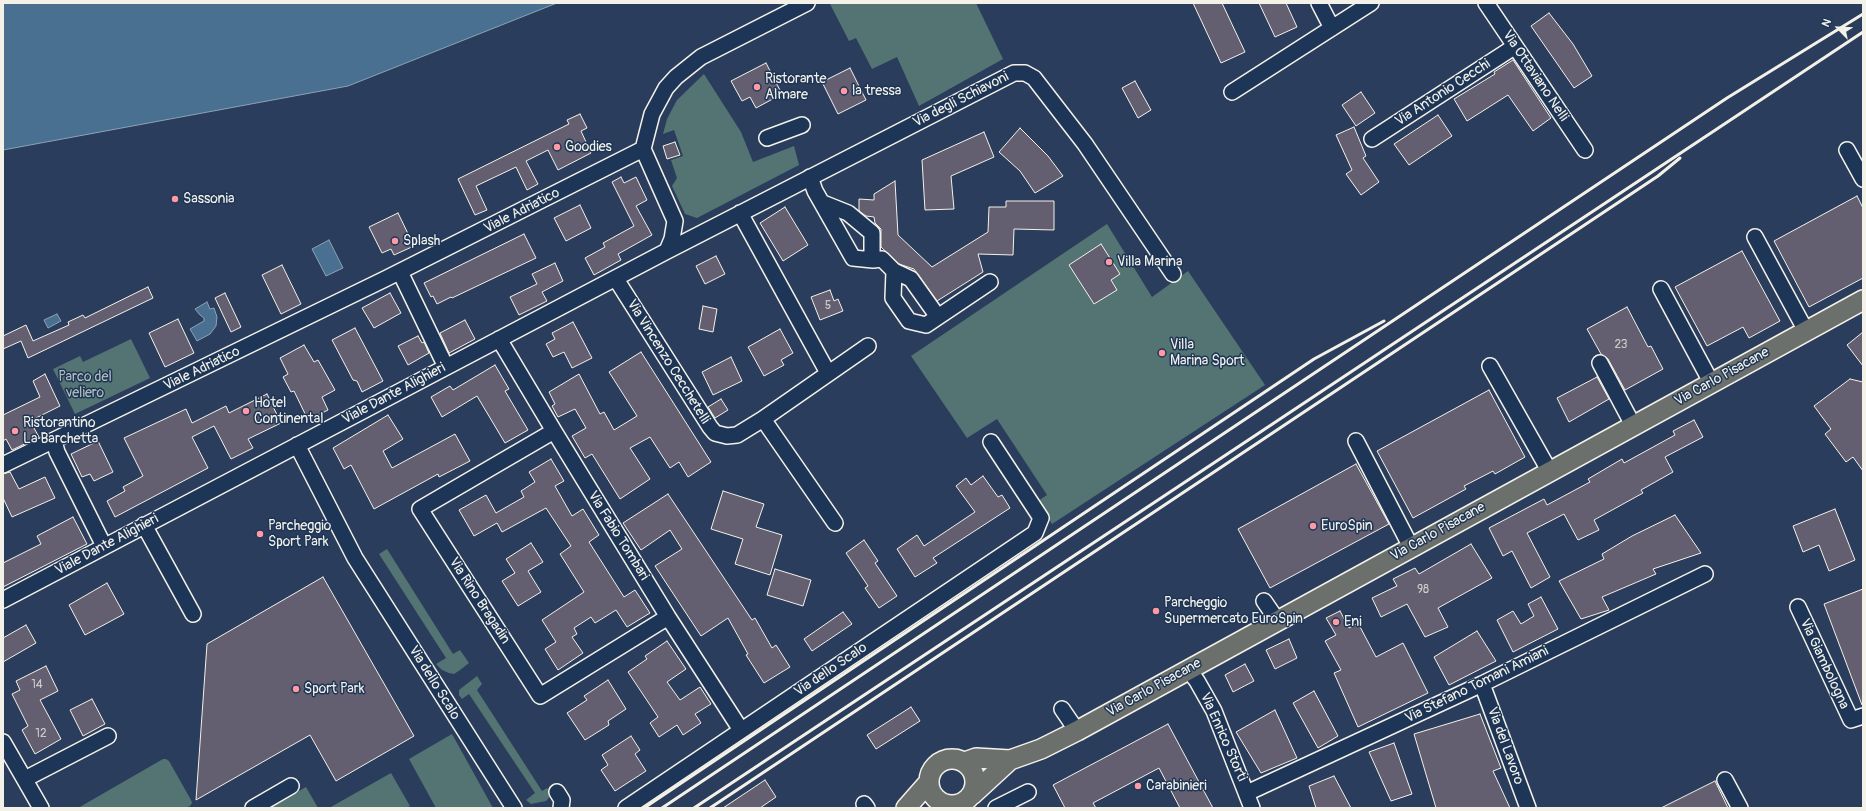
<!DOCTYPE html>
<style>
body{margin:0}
#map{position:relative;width:1866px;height:811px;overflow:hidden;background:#2b3d5c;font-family:Pangolin,sans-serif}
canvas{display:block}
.frame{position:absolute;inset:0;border:4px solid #f4f1e8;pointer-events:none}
.north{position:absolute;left:1818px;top:8px;width:40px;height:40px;-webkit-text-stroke:3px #1d3557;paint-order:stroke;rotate:294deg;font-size:11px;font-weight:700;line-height:16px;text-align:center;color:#f4f1e8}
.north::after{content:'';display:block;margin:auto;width:14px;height:18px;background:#f4f1e8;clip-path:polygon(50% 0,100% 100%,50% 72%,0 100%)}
</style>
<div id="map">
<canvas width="1866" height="811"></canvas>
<div class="frame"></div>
<div class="north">N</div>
</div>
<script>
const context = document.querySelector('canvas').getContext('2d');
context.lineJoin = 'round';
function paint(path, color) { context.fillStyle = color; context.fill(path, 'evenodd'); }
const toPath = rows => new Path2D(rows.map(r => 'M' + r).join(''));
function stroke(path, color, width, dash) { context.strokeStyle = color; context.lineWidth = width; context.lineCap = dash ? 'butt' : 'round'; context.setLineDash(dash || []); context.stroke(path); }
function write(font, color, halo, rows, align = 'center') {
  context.font = font + ' Pangolin,sans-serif'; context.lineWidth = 3; context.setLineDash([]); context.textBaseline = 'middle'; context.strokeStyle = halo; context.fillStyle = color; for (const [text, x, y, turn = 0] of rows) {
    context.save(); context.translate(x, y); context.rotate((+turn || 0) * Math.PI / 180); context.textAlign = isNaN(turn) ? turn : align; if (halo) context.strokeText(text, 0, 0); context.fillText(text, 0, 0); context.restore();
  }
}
const green = toPath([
 [832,3,976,3,1003,59,919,106,897,57,872,69,856,38,849,41,830,4],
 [704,74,741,132,753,162,794,146,799,165,697,218,685,214,672,186,677,178,671,160,683,156,674,130,663,134,667,119,677,100],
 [1107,224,1152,297,1188,271,1265,385,1052,524,1038,501,1047,495,997,419,967,438,911,356],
 [131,339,150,378,75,414,53,369,80,356,83,362],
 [387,549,453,654,460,650,469,663,460,670,454,674,449,673,442,670,436,664,446,658,379,554],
 [477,676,482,684,477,690,542,791,547,788,552,794,546,801,531,804,526,800,535,793,469,694,462,699,459,695,459,690],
 [452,734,493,808,436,808,409,759],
 [163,759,166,759,169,761,191,800,192,803,190,806,185,808,78,808],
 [391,773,410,806,406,808,329,808],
 [306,787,318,808,269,808]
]);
const water = toPath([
 [3,3,557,3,348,86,3,150,3,3],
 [329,240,343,268,326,276,312,249,329,240],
 [207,302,210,309,214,308,217,317,216,326,210,334,197,341,190,329,204,321,204,318,200,315,195,309,207,302],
 [57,314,61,321,48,328,44,320,57,314]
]);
const building = toPath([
 [1193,3,1222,3,1245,52,1221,63,1193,3],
 [1259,3,1286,3,1297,27,1275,37,1259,3],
 [1549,13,1573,44,1592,76,1574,88,1531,26,1549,13],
 [1513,60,1551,118,1533,131,1508,95,1467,121,1454,99,1495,74,1494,72,1513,60],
 [766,63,782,94,756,108,750,97,742,101,731,81,766,63],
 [850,68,866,100,838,114,822,82,850,68],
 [1135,81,1151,110,1138,118,1122,88,1135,81],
 [1361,92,1375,113,1356,126,1342,105,1361,92],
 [580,114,587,128,581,131,591,153,558,170,548,150,526,161,538,184,527,190,516,167,476,186,487,210,475,215,458,179,569,124,567,120,580,114],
 [1438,115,1452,136,1409,165,1394,144,1438,115],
 [1354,127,1366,156,1363,158,1379,182,1361,195,1346,174,1352,170,1336,135,1354,127],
 [1020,128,1048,156,1063,176,1035,193,1020,171,999,152,1020,128],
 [984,132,994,157,951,176,954,209,925,210,922,160,984,132],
 [675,142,680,155,667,159,663,146,675,142],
 [621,177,624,183,636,177,647,200,636,206,652,235,618,254,621,260,594,275,585,258,605,247,603,243,634,226,612,182,621,177],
 [895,181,898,235,932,267,988,232,989,207,1006,207,1006,201,1054,201,1054,230,1014,229,1013,255,978,254,983,272,937,301,914,269,899,264,881,247,881,229,875,223,874,217,866,216,859,211,859,199,874,200,874,194,895,181],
 [1857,196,1863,208,1863,278,1809,307,1774,241,1857,196],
 [580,205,591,228,566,241,554,218,580,205],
 [785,207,808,245,783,261,760,223,785,207],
 [398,213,414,246,394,255,391,249,382,253,369,227,398,213],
 [524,234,536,258,452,298,451,297,437,304,433,296,431,297,424,283,524,234],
 [1101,244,1120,274,1111,280,1117,290,1094,304,1069,265,1101,244],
 [1742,251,1780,321,1749,338,1743,327,1707,346,1675,287,1742,251],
 [716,256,725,274,705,284,696,266,716,256],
 [555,263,563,281,542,292,547,301,519,315,510,297,537,284,532,274,555,263],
 [282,265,301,304,281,314,262,275,282,265],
 [148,287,153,298,28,358,21,341,3,349,3,336,26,325,33,341,69,325,68,322,83,315,85,318,148,287],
 [830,290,834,301,838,299,843,311,820,320,811,297,830,290],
 [225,293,241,327,231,332,215,298,225,293],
 [390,293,401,313,374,328,362,308,390,293],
 [703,306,717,309,713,332,699,329,703,306],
 [1627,307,1648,347,1651,346,1663,369,1625,390,1608,359,1601,354,1587,329,1627,307],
 [178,319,194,353,165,367,149,333,178,319],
 [465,320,475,339,449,353,440,333,465,320],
 [573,322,592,358,572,368,564,352,553,357,546,344,555,339,552,333,573,322],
 [355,328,383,381,362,392,357,381,353,380,332,340,355,328],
 [780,329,793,353,781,360,784,365,764,376,748,347,780,329],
 [1863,332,1863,366,1847,345,1863,332],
 [418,336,422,343,424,342,429,353,408,365,398,346,418,336],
 [304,345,314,362,318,360,335,390,322,397,328,410,308,420,294,391,291,392,283,377,288,374,280,358,304,345],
 [641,352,711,462,688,477,679,462,670,468,650,437,630,448,650,479,620,499,592,454,585,458,572,436,586,428,575,409,558,417,552,406,555,404,549,392,579,374,600,414,604,412,614,430,637,416,609,372,641,352],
 [731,357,742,381,713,395,702,372,731,357],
 [495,365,509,389,505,391,528,430,505,443,477,396,442,417,431,397,450,386,453,390,495,365],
 [45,374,60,406,30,421,39,437,12,450,6,439,3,441,3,415,40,397,33,381,45,374],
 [1597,377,1609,399,1569,422,1557,398,1597,377],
 [1850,379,1863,382,1863,471,1853,457,1846,462,1825,434,1831,429,1814,406,1850,379],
 [1489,390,1525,457,1495,474,1493,471,1464,486,1466,489,1413,518,1377,451,1489,390],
 [267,394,281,423,248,439,253,448,231,459,214,426,192,437,208,468,115,517,107,501,125,491,123,487,143,476,124,438,186,409,192,423,226,406,229,413,267,394],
 [721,399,728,410,715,418,708,407,721,399],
 [388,415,403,439,383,451,392,468,455,434,470,461,439,477,438,474,374,509,351,465,344,469,333,448,388,415],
 [1694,420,1703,437,1665,457,1673,472,1641,490,1643,493,1594,520,1599,530,1578,540,1564,514,1527,533,1550,577,1531,588,1512,551,1503,556,1489,528,1544,499,1547,505,1590,482,1588,479,1622,459,1624,463,1675,435,1673,431,1694,420],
 [98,441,113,472,94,481,90,474,82,477,71,454,98,441],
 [551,459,564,481,555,486,572,516,583,509,599,535,589,542,624,597,635,590,650,613,627,627,616,610,595,623,591,617,574,628,577,634,572,637,583,653,558,670,545,649,556,642,542,620,584,592,560,554,571,546,546,508,502,532,497,523,474,536,459,510,486,495,496,513,524,497,521,491,535,482,529,472,551,459],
 [1356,464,1389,524,1270,588,1238,529,1356,464],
 [10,472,19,489,45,477,55,498,12,517,3,498,3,474,10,472],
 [983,476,998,497,1002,495,1010,508,933,558,937,563,915,577,897,549,917,535,924,546,975,512,956,486,966,478,971,485,983,476],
 [723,491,764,504,756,527,782,535,770,575,735,564,743,539,711,529,723,491],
 [668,494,752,620,755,618,772,648,776,645,790,667,764,683,746,655,748,654,728,618,701,636,655,566,682,549,670,530,641,550,623,523,668,494],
 [1835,509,1855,560,1829,571,1819,545,1803,552,1793,526,1835,509],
 [1675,515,1701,553,1653,569,1656,574,1602,597,1609,610,1581,619,1559,581,1604,559,1602,554,1632,536,1675,515],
 [73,517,87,544,3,587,3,563,41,544,37,536,73,517],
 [864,540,878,561,875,563,897,596,879,608,865,588,868,586,846,553,864,540],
 [531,543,543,562,528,571,541,592,518,606,502,581,515,573,506,559,531,543],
 [1471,544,1492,578,1438,608,1448,627,1425,637,1407,604,1381,617,1372,598,1397,586,1393,579,1415,568,1419,574,1471,544],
 [775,569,811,580,803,606,767,595,775,569],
 [323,577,414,736,336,781,310,735,196,800,207,644,323,577],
 [107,583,124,614,85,635,69,605,107,583],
 [1863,589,1863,705,1862,705,1824,604,1863,589],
 [1541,597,1558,629,1513,652,1497,620,1513,611,1521,624,1534,616,1528,604,1541,597],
 [1340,611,1349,628,1358,623,1376,657,1403,643,1428,693,1358,727,1334,673,1341,670,1325,641,1336,635,1326,618,1340,611],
 [843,612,852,624,812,651,804,639,843,612],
 [26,625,36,643,3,662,3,638,26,625],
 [1477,631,1496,661,1449,685,1434,657,1477,631],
 [1289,639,1297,658,1275,669,1266,650,1289,639],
 [667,641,686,669,667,682,680,700,700,687,711,704,695,714,701,723,683,735,677,725,659,737,650,723,658,717,628,672,647,659,645,656,667,641],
 [1245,664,1254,681,1233,692,1225,675,1245,664],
 [46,666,58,691,40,700,61,739,35,754,22,730,28,726,12,694,20,690,16,681,46,666],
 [608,680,626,709,608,721,609,725,585,740,567,713,587,700,584,696,608,680],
 [1314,691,1338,736,1318,748,1293,703,1314,691],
 [92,699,105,724,83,736,70,710,92,699],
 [911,707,920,721,876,749,867,735,911,707],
 [1275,710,1297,758,1261,773,1236,732,1275,710],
 [1480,714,1501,768,1493,771,1510,808,1436,808,1414,734,1480,714],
 [1168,724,1213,808,1180,808,1159,768,1093,803,1096,808,1065,808,1053,785,1168,724],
 [631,736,640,750,635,754,646,771,615,791,601,770,608,765,602,755,631,736],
 [1394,743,1412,794,1391,801,1369,752,1394,743],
 [1334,776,1351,808,1316,808,1309,786,1334,776],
 [765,780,776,797,760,808,723,808,765,780],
 [1715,781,1728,808,1661,808,1715,781]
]);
const minor = toPath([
 [1319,3,1332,28],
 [1486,3,1585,150],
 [1232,92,1371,3],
 [767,138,802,125],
 [1372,139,1514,47],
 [643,149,652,114,666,88,676,77,701,57,807,3],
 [643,149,675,221,672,239,667,251],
 [1847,150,1863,179],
 [810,177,815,191,853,258,873,260,882,259,894,271,893,298,909,321,926,325,990,282],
 [823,203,848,213,872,233,872,260],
 [740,213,828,373],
 [1755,237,1806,331],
 [894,271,911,279,938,317],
 [400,272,446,367],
 [616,279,710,427,715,433,727,436,737,435,763,419,868,346],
 [1661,289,1711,382],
 [499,339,554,431,668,617,741,730],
 [1600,363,1633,425],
 [1490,366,1550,472],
 [763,419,835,523],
 [554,431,420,509,540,696,668,617],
 [54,441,57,452,104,546],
 [1356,441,1411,547],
 [297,445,355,558,514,808],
 [3,465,385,279,643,149],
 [144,525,193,614],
 [3,600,667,251,1014,73,1025,73,1034,78,1085,144,1173,274],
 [1264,601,1277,620],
 [1798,607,1851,720,1863,716],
 [1188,669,1197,681,1214,711,1252,808],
 [1482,684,1528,808],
 [1062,709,1077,731],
 [3,742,41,808],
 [25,779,108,736],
 [1725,780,1740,808],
 [557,792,562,800,561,808],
 [1247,793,1482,684,1705,574],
 [864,804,867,808],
 [959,805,961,808],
 [253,808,291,786],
 [626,808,1035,533,1041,518,991,442],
 [996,808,1028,792]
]);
const major = toPath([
 '929 782a23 23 0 1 1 46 0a23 23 0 1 1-46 0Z',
 [965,762,976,758,1010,760],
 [972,795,1010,760,1041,749,1077,731,1863,300],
 [906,808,928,783]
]);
const rail = toPath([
 [644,808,1314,359,1384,321],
 [662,808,1727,98,1863,14],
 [694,808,1863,32],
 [710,808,1658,176,1680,158]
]);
const markers = [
 [757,87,4,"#ff9aa2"],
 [844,91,4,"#ff9aa2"],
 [557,147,4,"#ff9aa2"],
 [175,199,4,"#ff9aa2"],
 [395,241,4,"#ff9aa2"],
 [1109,262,4,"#ff9aa2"],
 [1162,353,4,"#ff9aa2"],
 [246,411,4,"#ff9aa2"],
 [15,431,4,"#ff9aa2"],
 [1313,526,4,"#ff9aa2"],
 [260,534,4,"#ff9aa2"],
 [1156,611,4,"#ff9aa2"],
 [1336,622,4,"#ff9aa2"],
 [296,689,4,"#ff9aa2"],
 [1138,786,4,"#ff9aa2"]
];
const numberNames = [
 ["5",828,306],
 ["23",1621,345],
 ["98",1423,590],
 ["14",37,685],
 ["12",41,734]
];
const streetNames = [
 ["Via Ottaviano Nelli",1535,76,56],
 ["Via Antonio Cecchi",1443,93,-33],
 ["Via degli Schiavoni",961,100,-27],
 ["Viale Adriatico",522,211,-27],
 ["Via Vincenzo Cecchetelli",668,362,58],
 ["Viale Adriatico",202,369,-26],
 ["Via Carlo Pisacane",1722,377,-29],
 ["Viale Dante Alighieri",394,394,-28],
 ["Via Carlo Pisacane",1438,532,-29],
 ["Via Fabio Tombari",618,536,58],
 ["Viale Dante Alighieri",107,545,-28],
 ["Via Rino Bragadin",479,601,57],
 ["Via Giambologna",1824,664,65],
 ["Via dello Scalo",831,670,-34],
 ["Via dello Scalo",434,683,58],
 ["Via Stefano Tomani Amiani",1477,685,-26],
 ["Via Carlo Pisacane",1154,688,-29],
 ["Via Enrico Storti",1223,737,66],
 ["Via del Lavoro",1505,746,70]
];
const poiNames = [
 ["Ristorante",765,79],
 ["Almare",765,95],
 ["la tressa",852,91],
 ["Goodies",565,147],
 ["Sassonia",183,199],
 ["Splash",403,241],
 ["Villa Marina",1117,262],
 ["Villa",1170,345],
 ["Marina Sport",1170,361],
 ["Hotel",254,403],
 ["Continental",254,419],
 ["Ristorantino",23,423],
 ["La Barchetta",23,439],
 ["Parcheggio",268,526],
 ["Sport Park",268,542],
 ["EuroSpin",1321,526],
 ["Parcheggio",1164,603],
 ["Supermercato EuroSpin",1164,619],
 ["Eni",1344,622],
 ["Sport Park",304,689],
 ["Carabinieri",1146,786]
];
const parkNames = [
 ["Parco del",85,377],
 ["veliero",85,393]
];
paint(green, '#537473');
paint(water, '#496f91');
stroke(water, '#8da3b4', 1);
paint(building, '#635f70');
stroke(building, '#f4f1e8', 1);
stroke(minor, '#f4f1e8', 18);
stroke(major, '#f4f1e8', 22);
stroke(minor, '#1d3557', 15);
stroke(major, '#6b706d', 19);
stroke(rail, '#f4f1e8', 3);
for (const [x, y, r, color] of markers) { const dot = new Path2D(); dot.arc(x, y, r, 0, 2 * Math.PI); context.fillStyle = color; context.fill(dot); stroke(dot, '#1d3557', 1.5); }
write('12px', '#d0ccca', null, numberNames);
write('14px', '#f4f1e8', '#1d3557', streetNames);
write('14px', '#f4f1e8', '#1d3557', poiNames, 'left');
write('14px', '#b4bfb9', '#1d3557', parkNames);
</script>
